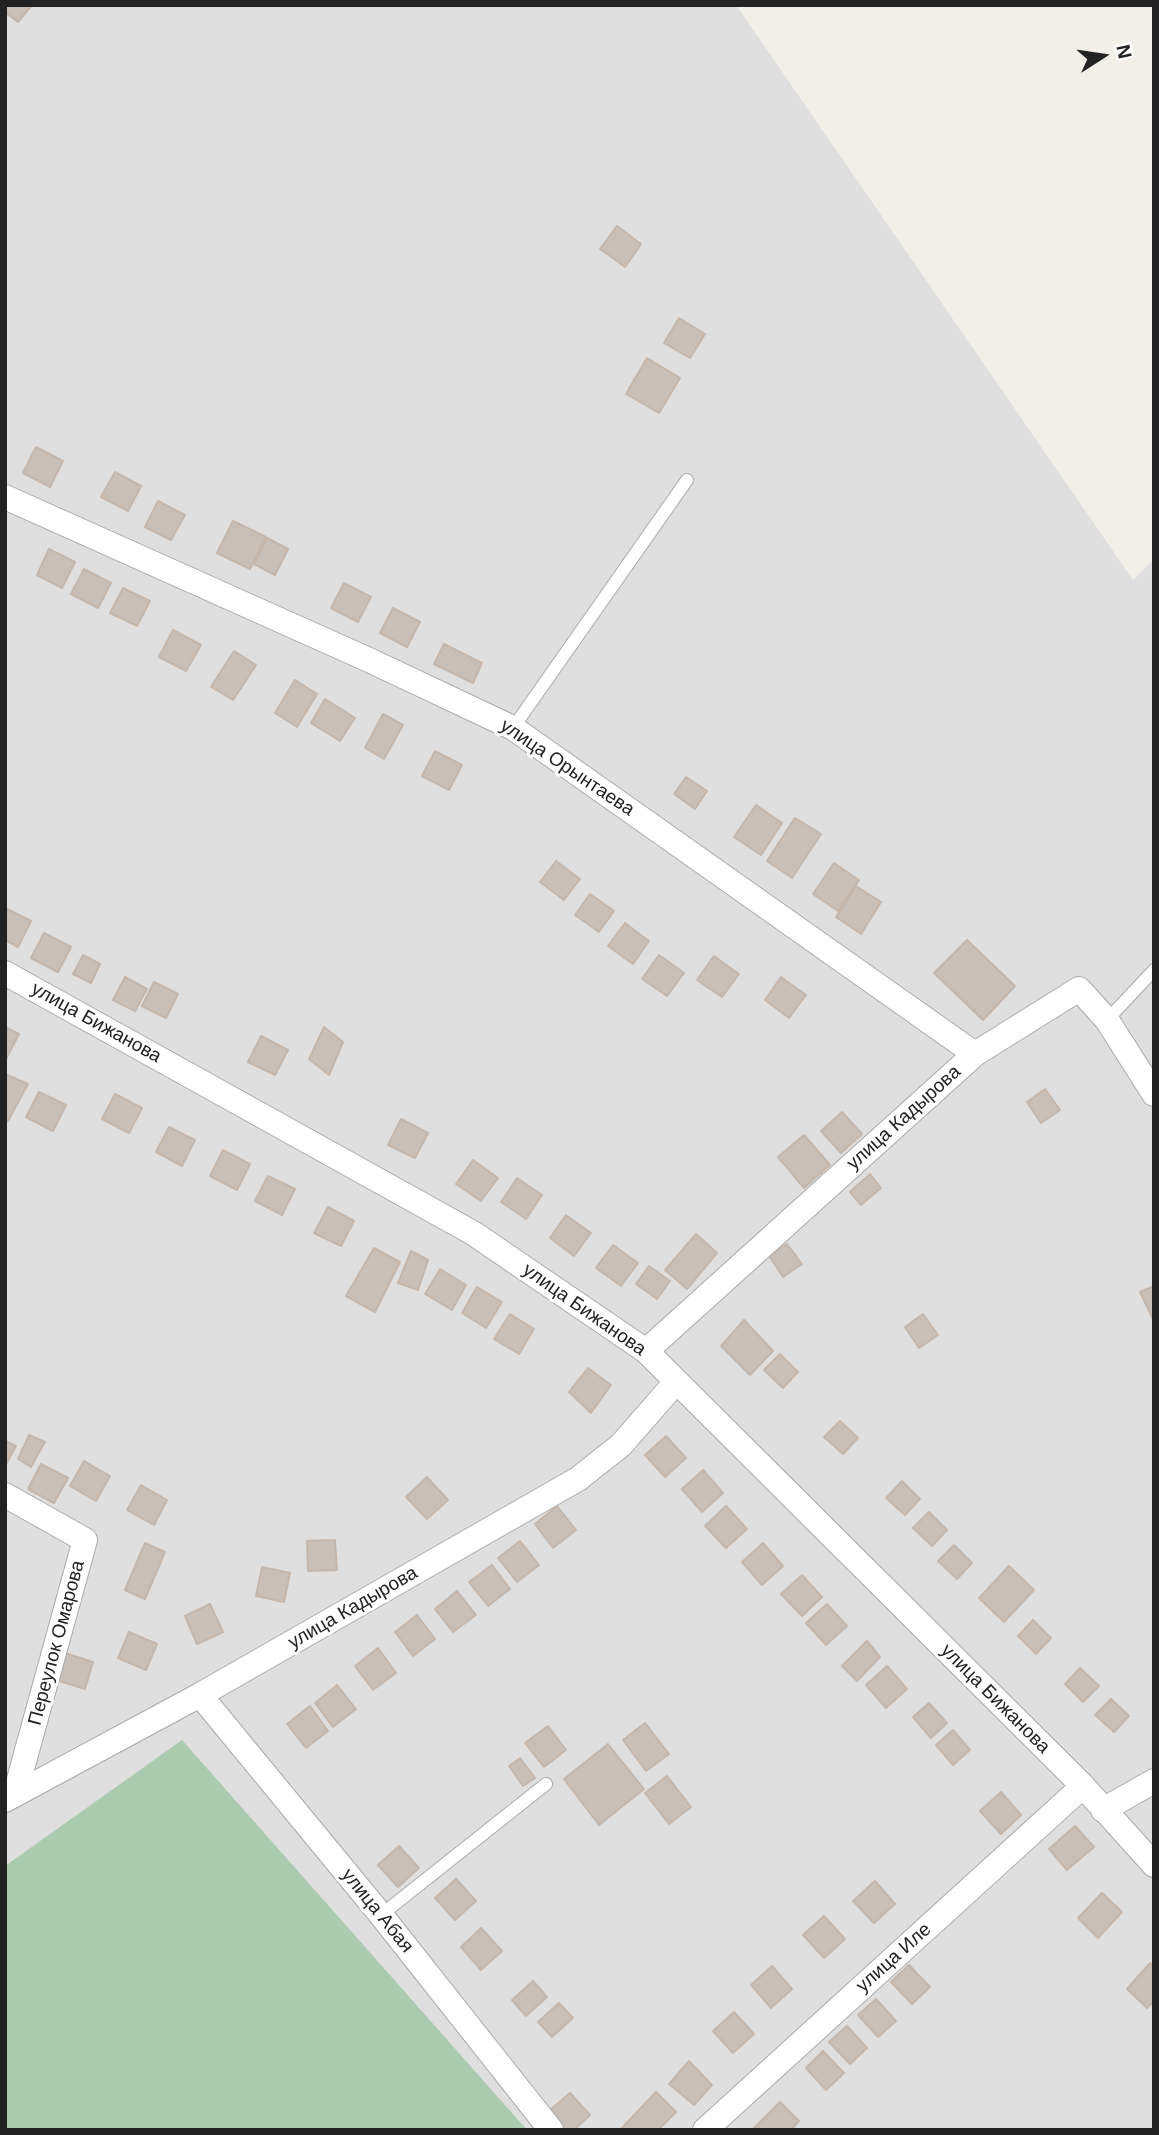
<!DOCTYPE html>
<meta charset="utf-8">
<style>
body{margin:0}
#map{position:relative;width:1159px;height:2135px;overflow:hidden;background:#f2efe9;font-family:Arial,sans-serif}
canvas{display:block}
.frame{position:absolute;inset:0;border:7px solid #222;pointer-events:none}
.north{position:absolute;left:1068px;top:21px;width:70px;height:70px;-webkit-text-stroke:5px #fff;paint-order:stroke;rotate:78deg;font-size:19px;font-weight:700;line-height:28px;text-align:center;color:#222}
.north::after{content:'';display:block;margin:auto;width:24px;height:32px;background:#222;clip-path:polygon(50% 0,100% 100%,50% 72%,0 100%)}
</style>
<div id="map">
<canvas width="1159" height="2135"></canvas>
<div class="frame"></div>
<div class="north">N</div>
</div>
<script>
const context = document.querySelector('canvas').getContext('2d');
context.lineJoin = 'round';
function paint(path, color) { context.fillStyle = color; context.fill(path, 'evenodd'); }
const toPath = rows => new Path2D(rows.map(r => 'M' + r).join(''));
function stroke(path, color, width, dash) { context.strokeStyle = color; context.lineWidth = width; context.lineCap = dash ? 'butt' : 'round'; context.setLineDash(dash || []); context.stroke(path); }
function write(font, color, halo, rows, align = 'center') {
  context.font = font + ' Arial,sans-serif'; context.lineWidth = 6; context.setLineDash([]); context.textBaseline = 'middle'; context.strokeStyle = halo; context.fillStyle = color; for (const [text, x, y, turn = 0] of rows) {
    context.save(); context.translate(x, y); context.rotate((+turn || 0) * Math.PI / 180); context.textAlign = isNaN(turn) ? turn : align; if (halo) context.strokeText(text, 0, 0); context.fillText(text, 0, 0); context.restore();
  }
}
const residential = toPath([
 [5,5,736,5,1133,580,1154,559,1154,2130,5,2130]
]);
const cemetery = toPath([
 [182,1740,527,2130,5,2130,5,1866]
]);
const building = toPath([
 [5,5,32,5,18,22,5,12,5,5],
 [617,226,641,244,625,267,600,249,617,226],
 [679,318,705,334,690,358,664,343,679,318],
 [647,358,680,378,659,413,626,394,647,358],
 [36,447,63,461,50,487,23,473,36,447],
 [115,472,141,486,128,511,101,497,115,472],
 [158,501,185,515,171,540,145,527,158,501],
 [233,521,266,537,250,569,217,553,233,521],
 [267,538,288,549,275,575,254,564,267,538],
 [49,549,75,562,62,588,37,575,49,549],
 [84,569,111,583,98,608,71,594,84,569],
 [344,583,371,597,358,622,331,608,344,583],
 [123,588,150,601,137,626,110,613,123,588],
 [393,608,420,622,407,647,380,633,393,608],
 [173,630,201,645,186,671,159,657,173,630],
 [444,644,482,663,473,683,434,664,444,644],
 [234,651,256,665,233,700,211,687,234,651],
 [295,680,317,694,297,727,275,713,295,680],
 [325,699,355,718,340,741,311,723,325,699],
 [383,714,403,725,384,759,365,748,383,714],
 [435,751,462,765,449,790,422,776,435,751],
 [686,777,707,791,695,809,674,794,686,777],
 [756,805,782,823,761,855,734,837,756,805],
 [795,818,821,834,792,878,767,861,795,818],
 [556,861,580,879,564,900,540,882,556,861],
 [834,863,859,880,838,911,813,894,834,863],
 [856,886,881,902,861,934,836,917,856,886],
 [590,894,614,911,599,932,575,915,590,894],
 [5,908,31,921,18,947,5,940,5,908],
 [625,923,649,941,633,964,608,946,625,923],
 [44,933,71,947,58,972,31,958,44,933],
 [967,940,1015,986,983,1020,934,973,967,940],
 [83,955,100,964,91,983,73,974,83,955],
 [659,955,684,973,667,996,642,979,659,955],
 [714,956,739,974,722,997,697,980,714,956],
 [125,977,147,989,135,1011,113,1000,125,977],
 [781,977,806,995,789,1018,765,1000,781,977],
 [154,982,178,994,166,1018,142,1006,154,982],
 [5,1027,19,1034,6,1059,5,1059,5,1027],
 [324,1027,343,1042,329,1075,309,1059,324,1027],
 [261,1036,288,1050,275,1075,248,1062,261,1036],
 [5,1074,28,1084,8,1121,5,1119,5,1074],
 [1045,1089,1060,1110,1041,1123,1027,1102,1045,1089],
 [39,1092,66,1105,53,1131,26,1117,39,1092],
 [115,1094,142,1108,129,1133,102,1119,115,1094],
 [842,1112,862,1134,841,1153,821,1131,842,1112],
 [401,1119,428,1133,415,1158,388,1145,401,1119],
 [169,1127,195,1140,182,1166,156,1152,169,1127],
 [804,1135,830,1165,804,1188,778,1157,804,1135],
 [223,1150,250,1164,237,1190,210,1176,223,1150],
 [473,1160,498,1178,481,1201,456,1184,473,1160],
 [870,1174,881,1188,861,1205,850,1192,870,1174],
 [268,1176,295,1189,282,1215,255,1201,268,1176],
 [517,1178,542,1195,526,1219,501,1202,517,1178],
 [328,1207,354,1221,341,1246,314,1233,328,1207],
 [566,1215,591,1233,574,1256,550,1238,566,1215],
 [696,1234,717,1253,687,1289,665,1270,696,1234],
 [787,1244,802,1264,783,1277,769,1256,787,1244],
 [613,1245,638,1263,621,1286,596,1268,613,1245],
 [374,1248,400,1262,375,1312,346,1296,374,1248],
 [411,1251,428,1260,418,1290,398,1283,411,1251],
 [649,1266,670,1281,657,1299,636,1284,649,1266],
 [440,1269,466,1285,452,1310,425,1294,440,1269],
 [1154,1286,1154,1321,1140,1292,1154,1286],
 [477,1287,502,1302,486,1328,462,1313,477,1287],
 [510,1314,534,1329,519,1354,494,1339,510,1314],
 [923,1314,938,1335,919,1348,905,1327,923,1314],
 [744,1320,773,1351,750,1375,721,1346,744,1320],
 [780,1354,798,1372,783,1388,764,1370,780,1354],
 [588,1368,611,1385,591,1413,569,1392,588,1368],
 [840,1421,858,1438,843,1454,824,1437,840,1421],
 [29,1435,45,1442,31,1467,18,1459,29,1435],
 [666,1436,686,1458,665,1477,645,1455,666,1436],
 [5,1441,16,1446,5,1466,5,1441],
 [84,1461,110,1476,96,1501,70,1486,84,1461],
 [41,1464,68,1478,54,1503,28,1489,41,1464],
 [703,1470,723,1493,702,1512,682,1489,703,1470],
 [427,1477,448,1500,427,1519,406,1497,427,1477],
 [902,1481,920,1499,905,1515,886,1498,902,1481],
 [141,1485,167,1500,154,1525,127,1510,141,1485],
 [557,1506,576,1530,553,1548,535,1524,557,1506],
 [726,1506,747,1529,726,1548,705,1526,726,1506],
 [929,1512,947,1530,932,1546,913,1528,929,1512],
 [335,1540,337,1570,308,1571,307,1541,335,1540],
 [520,1541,539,1565,517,1582,498,1558,520,1541],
 [145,1543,165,1552,145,1599,125,1590,145,1543],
 [763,1543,783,1566,762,1585,742,1562,763,1543],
 [954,1545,972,1563,957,1579,938,1561,954,1545],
 [492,1565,510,1589,488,1606,469,1582,492,1565],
 [1009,1566,1034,1590,1004,1622,979,1598,1009,1566],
 [262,1567,290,1573,284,1602,256,1596,262,1567],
 [802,1575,822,1597,802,1616,781,1594,802,1575],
 [457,1591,476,1615,453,1632,435,1609,457,1591],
 [210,1604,223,1632,197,1644,185,1616,210,1604],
 [827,1604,847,1626,826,1645,806,1623,827,1604],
 [417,1615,435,1639,413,1656,395,1632,417,1615],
 [1033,1620,1051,1638,1036,1654,1018,1636,1033,1620],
 [129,1632,157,1644,146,1670,118,1658,129,1632],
 [867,1641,880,1657,857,1681,842,1666,867,1641],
 [378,1648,396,1673,373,1690,355,1666,378,1648],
 [65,1653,93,1662,85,1689,56,1680,65,1653],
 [887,1666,907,1689,886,1708,866,1685,887,1666],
 [1080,1668,1099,1686,1083,1702,1065,1684,1080,1668],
 [337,1685,356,1709,333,1727,315,1703,337,1685],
 [1111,1699,1129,1716,1114,1732,1095,1715,1111,1699],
 [929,1703,947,1723,931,1738,913,1717,929,1703],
 [310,1706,328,1731,306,1748,287,1724,310,1706],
 [645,1723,669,1754,646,1771,623,1740,645,1723],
 [548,1726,566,1750,544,1767,525,1743,548,1726],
 [953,1730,970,1750,953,1765,936,1745,953,1730],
 [608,1744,644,1789,599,1825,564,1779,608,1744],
 [520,1758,535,1778,523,1786,509,1766,520,1758],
 [667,1776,691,1807,669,1824,645,1793,667,1776],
 [1001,1792,1021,1815,1001,1834,980,1811,1001,1792],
 [1075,1826,1094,1847,1067,1870,1049,1849,1075,1826],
 [399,1846,419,1868,398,1887,378,1865,399,1846],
 [456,1879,476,1901,455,1920,435,1898,456,1879],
 [875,1881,895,1904,874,1923,853,1901,875,1881],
 [1102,1893,1122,1912,1098,1938,1078,1918,1102,1893],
 [824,1916,845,1939,824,1958,803,1935,824,1916],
 [481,1928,502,1951,481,1970,461,1947,481,1928],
 [1150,1963,1154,1966,1154,2001,1147,2008,1127,1989,1150,1963],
 [909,1965,930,1987,912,2004,891,1982,909,1965],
 [772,1966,792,1989,771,2008,751,1985,772,1966],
 [533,1981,547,1997,526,2016,512,2000,533,1981],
 [876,1999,896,2021,878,2037,858,2015,876,1999],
 [559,2003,573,2018,552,2037,538,2022,559,2003],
 [734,2012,754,2034,733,2053,713,2031,734,2012],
 [847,2026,867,2048,850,2064,829,2042,847,2026],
 [823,2051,844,2073,826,2090,806,2068,823,2051],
 [689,2061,712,2085,694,2105,669,2084,689,2061],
 [656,2092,676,2112,658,2130,620,2130,656,2092],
 [570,2093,590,2115,574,2130,565,2130,549,2111,570,2093],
 [780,2102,799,2121,791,2130,752,2130,780,2102]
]);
const service = toPath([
 [513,728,687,480],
 [1107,1020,1154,970],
 [381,1915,546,1784]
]);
const minor = toPath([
 [5,497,369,660,513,728,975,1054],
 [5,973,473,1233,646,1351,1083,1786,1154,1865],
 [646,1351,975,1054,1079,989,1107,1020,1154,1094],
 [5,1495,85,1540,15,1794,9,1789],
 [200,1695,381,1915,551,2130],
 [5,1800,200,1695,578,1479,621,1445,676,1382],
 [1103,1810,1154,1781],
 [705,2130,1083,1786]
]);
const streetNames = [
 ["улица Орынтаева",567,768,34],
 ["улица Бижанова",96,1023,29],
 ["улица Кадырова",904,1118,-42],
 ["улица Бижанова",584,1310,35],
 ["улица Кадырова",353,1608,-30],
 ["Переулок Омарова",57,1643,-75],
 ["улица Бижанова",995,1699,45],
 ["улица Абая",377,1911,51],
 ["улица Иле",894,1958,-42]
];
paint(residential, '#e0dfdf');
paint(cemetery, '#aacbaf');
paint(building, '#c7bfb8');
stroke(building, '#c4b6ab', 2);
stroke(service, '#a9a9a9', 14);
stroke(minor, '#a9a9a9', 26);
stroke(service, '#fff', 12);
stroke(minor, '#fff', 24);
write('19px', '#222', '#fff', streetNames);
</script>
